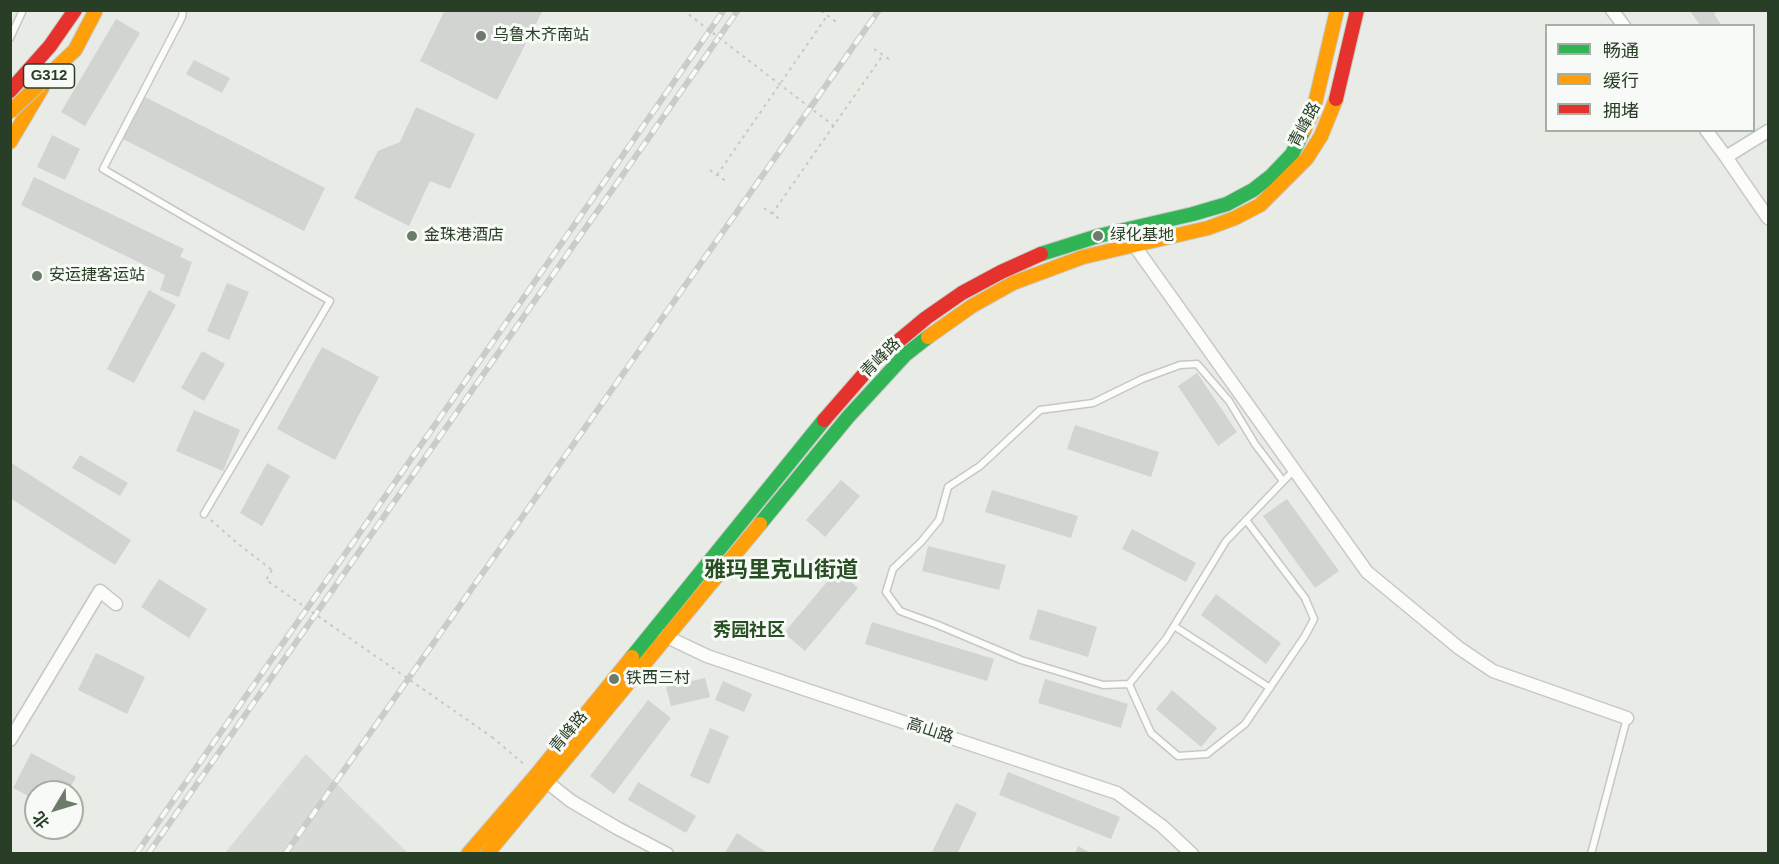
<!DOCTYPE html>
<meta charset="utf-8">
<style>
body{margin:0}
#map{position:relative;width:1779px;height:864px;overflow:hidden;background:#e9ebe7;font-family:Helvetica,"Noto Sans SC",sans-serif}
canvas{display:block}
.frame{position:absolute;inset:0;border:12px solid #293e26;pointer-events:none}
.legend{position:absolute;left:1545px;top:24px;width:210px;height:108px;box-sizing:border-box;background:#f7faf6;border:2px solid #a5afa3;margin:0;padding:8px 10px;list-style:none;font-size:18px;color:#293e26}
.legend li{display:flex;align-items:center;gap:12px;height:30px}
.legend b{width:30px;border:2px solid #a5afa3}
.north{position:absolute;left:24px;top:780px;width:60px;height:60px;box-sizing:border-box;background:#f7faf6;border:2px solid #a5afa3;border-radius:50%;rotate:232deg;font-size:16px;font-weight:700;line-height:24px;text-align:center;color:#293e26}
.north::after{content:'';display:block;margin:auto;width:21px;height:27px;background:#6c7b6a;clip-path:polygon(50% 0,100% 100%,50% 72%,0 100%)}
</style>
<div id="map">
<canvas width="1779" height="864"></canvas>
<div class="frame"></div>
<ul class="legend">
<li><b style="height:8px;background:#30b455"></b>畅通</li>
<li><b style="height:8px;background:#ff9f0a"></b>缓行</li>
<li><b style="height:8px;background:#e5322d"></b>拥堵</li>
</ul>
<div class="north">北</div>
</div>
<script>
const context = document.querySelector('canvas').getContext('2d');
context.lineJoin = 'round';
function paint(path, color) { context.fillStyle = color; context.fill(path, 'evenodd'); }
const toPath = rows => new Path2D(rows.map(r => 'M' + r).join(''));
function stroke(path, color, width, dash) { context.strokeStyle = color; context.lineWidth = width; context.lineCap = dash ? 'butt' : 'round'; context.setLineDash(dash || []); context.stroke(path); }
function write(font, color, halo, rows, align = 'center') {
  context.font = font + ' Helvetica,"Noto Sans SC",sans-serif'; context.lineWidth = 6; context.setLineDash([]); context.textBaseline = 'middle'; context.strokeStyle = halo; context.fillStyle = color; for (const [text, x, y, turn = 0] of rows) {
    context.save(); context.translate(x, y); context.rotate((+turn || 0) * Math.PI / 180); context.textAlign = isNaN(turn) ? turn : align; if (halo) context.strokeText(text, 0, 0); context.fillText(text, 0, 0); context.restore();
  }
}
const built = toPath([
 [306,754,407,852,410,853,225,853]
]);
const building = toPath([
 [445,10,543,10,497,100,420,61],
 [1689,10,1719,10,1714,14,1722,26,1701,26],
 [116,19,140,33,85,126,61,112],
 [194,60,230,78,222,93,186,74],
 [145,97,325,188,304,231,123,139],
 [416,107,475,134,450,189,430,181,409,226,354,198,378,151,400,142],
 [52,135,80,149,65,180,37,167],
 [34,177,184,249,180,257,192,262,179,297,160,290,165,275,21,205],
 [227,283,249,292,229,340,207,331],
 [149,290,176,305,134,383,107,369],
 [322,347,379,377,335,460,277,429],
 [202,351,225,364,204,401,181,388],
 [1197,373,1237,432,1218,446,1178,386],
 [194,410,240,430,223,471,176,451],
 [1075,425,1159,452,1151,477,1067,449],
 [80,455,128,483,120,496,72,468],
 [10,462,131,540,115,565,10,498],
 [267,463,290,476,262,526,240,513],
 [841,480,860,496,825,537,806,520],
 [992,490,1078,516,1071,538,985,512],
 [1287,499,1339,571,1315,588,1263,516],
 [1132,529,1196,563,1186,582,1122,549],
 [928,546,1006,565,999,590,922,571],
 [837,570,858,588,805,651,784,633],
 [159,579,207,609,189,638,141,607],
 [1216,594,1281,643,1266,664,1201,615],
 [1038,609,1097,627,1088,657,1029,639],
 [872,622,994,659,987,681,865,644],
 [96,653,145,677,127,714,78,690],
 [705,678,710,697,671,706,666,687],
 [1045,679,1128,704,1121,728,1038,703],
 [723,681,752,694,744,712,715,700],
 [1172,690,1217,728,1201,747,1156,709],
 [648,700,671,718,614,794,590,776],
 [710,728,729,736,709,784,690,776],
 [31,753,76,777,68,792,36,792,36,800,13,788],
 [1008,772,1120,817,1111,839,999,795],
 [638,782,696,816,686,833,628,800],
 [956,803,977,813,957,854,931,854],
 [737,833,769,854,724,854],
 [1078,846,1093,854,1075,854]
]);
const path = toPath([
 [821,11,838,23],
 [874,49,892,61],
 [710,170,727,182],
 [717,175,827,16],
 [764,208,781,220],
 [772,214,883,55],
 [211,520,237,543,272,570],
 [492,737,525,765]
]);
const lane = toPath([
 [183,10,182,17,103,169,330,301,204,514],
 [10,38,23,10],
 [1283,481,1255,444,1229,401,1197,364,1180,365,1142,379,1093,403,1040,410,980,466,948,487,939,520,921,542,893,569,886,592,900,611,938,625,1021,660,1103,685,1129,684,1166,639,1226,541,1294,470],
 [1174,626,1270,688],
 [1129,684,1151,733,1178,756,1207,754,1245,724,1305,636,1314,619,1305,598,1246,520],
 [1591,854,1627,718]
]);
const street = toPath([
 [1612,10,1624,26],
 [1706,130,1726,157,1768,131],
 [1726,157,1768,218],
 [1134,245,1367,572,1459,648,1493,671,1627,718],
 [663,635,707,656,807,690,1117,793,1162,826,1192,854],
 [10,740,100,591,116,604],
 [542,778,571,801,617,828,667,854]
]);
const fast = toPath([
 [1041,254,1098,236,1193,214,1227,204,1253,190,1271,176,1292,154,1304,130],
 [760,524,848,417,905,355,928,337],
 [632,657,824,420]
]);
const slow = toPath([
 [1304,130,1313,112,1337,10],
 [10,142,42,88],
 [928,337,972,306,1013,283,1083,257,1208,228,1235,218,1260,205,1307,158,1321,136,1336,99],
 [468,854,537,774,632,657],
 [487,854,760,524]
]);
const jam = toPath([
 [10,91,50,46,75,10],
 [1336,99,1357,10],
 [824,420,878,358,926,318,962,293,1001,272,1041,254]
]);
const rail = toPath([
 [136,854,724,10],
 [148,854,738,10],
 [285,854,879,10]
]);
const pathBridge = toPath([
 [683,10,834,126],
 [272,570,266,580,492,737]
]);
const slowBridge = toPath([
 [10,112,75,50,96,10]
]);
const markers = [
 [481,36,6,"#6c7b6a"],
 [412,236,6,"#6c7b6a"],
 [1098,236,6,"#6c7b6a"],
 [37,276,6,"#6c7b6a"],
 [614,679,6,"#6c7b6a"]
];
const shields = [
 [49,76,51]
];
const shieldNames = [
 ["G312",49,76]
];
const poiNames = [
 ["乌鲁木齐南站",493,36],
 ["金珠港酒店",424,236],
 ["绿化基地",1110,236],
 ["安运捷客运站",49,276],
 ["铁西三村",626,679]
];
const streetNames = [
 ["青峰路",1305,125,-62],
 ["青峰路",881,358,-45],
 ["高山路",930,731,18],
 ["青峰路",569,732,-50]
];
const neighbourhoodNames = [
 ["秀园社区",749,631]
];
const districtNames = [
 ["雅玛里克山街道",781,571]
];
paint(built, '#d8dcd6');
paint(building, '#d1d4d0');
stroke(lane, '#c5c8c4', 9);
stroke(street, '#c5c8c4', 15);
stroke(fast, '#c6cac4', 16);
stroke(slow, '#c6cac4', 16);
stroke(jam, '#c6cac4', 16);
stroke(path, '#c4cbc3', 2, [3, 4.5]);
stroke(lane, '#fcfcfb', 6);
stroke(street, '#fcfcfb', 12);
stroke(fast, '#30b455', 14);
stroke(slow, '#ff9f0a', 14);
stroke(jam, '#e5322d', 14);
stroke(rail, '#c9ccc8', 6);
stroke(rail, '#f7faf6', 4, [11]);
stroke(slowBridge, '#c4cac3', 16, []);
stroke(pathBridge, '#c4cbc3', 2, [3, 4.5]);
stroke(slowBridge, '#ff9f0a', 14);
for (const [x, y, r, color] of markers) { const dot = new Path2D(); dot.arc(x, y, r, 0, 2 * Math.PI); context.fillStyle = color; context.fill(dot); stroke(dot, '#f7faf6', 2); }
for (const [x, y, w] of shields) { const box = new Path2D(); box.roundRect(x - w / 2, y - 12, w, 24, 4.5); context.fillStyle = '#f7faf6'; context.fill(box); stroke(box, '#293e26', 1.5); }
write('bold 15px', '#293e26', null, shieldNames);
write('16px', '#293e26', '#f7faf6', poiNames, 'left');
write('16px', '#293e26', '#f7faf6', streetNames);
write('bold 18px', '#274f23', '#f7faf6', neighbourhoodNames);
write('bold 22px', '#274f23', '#f7faf6', districtNames);
</script>
